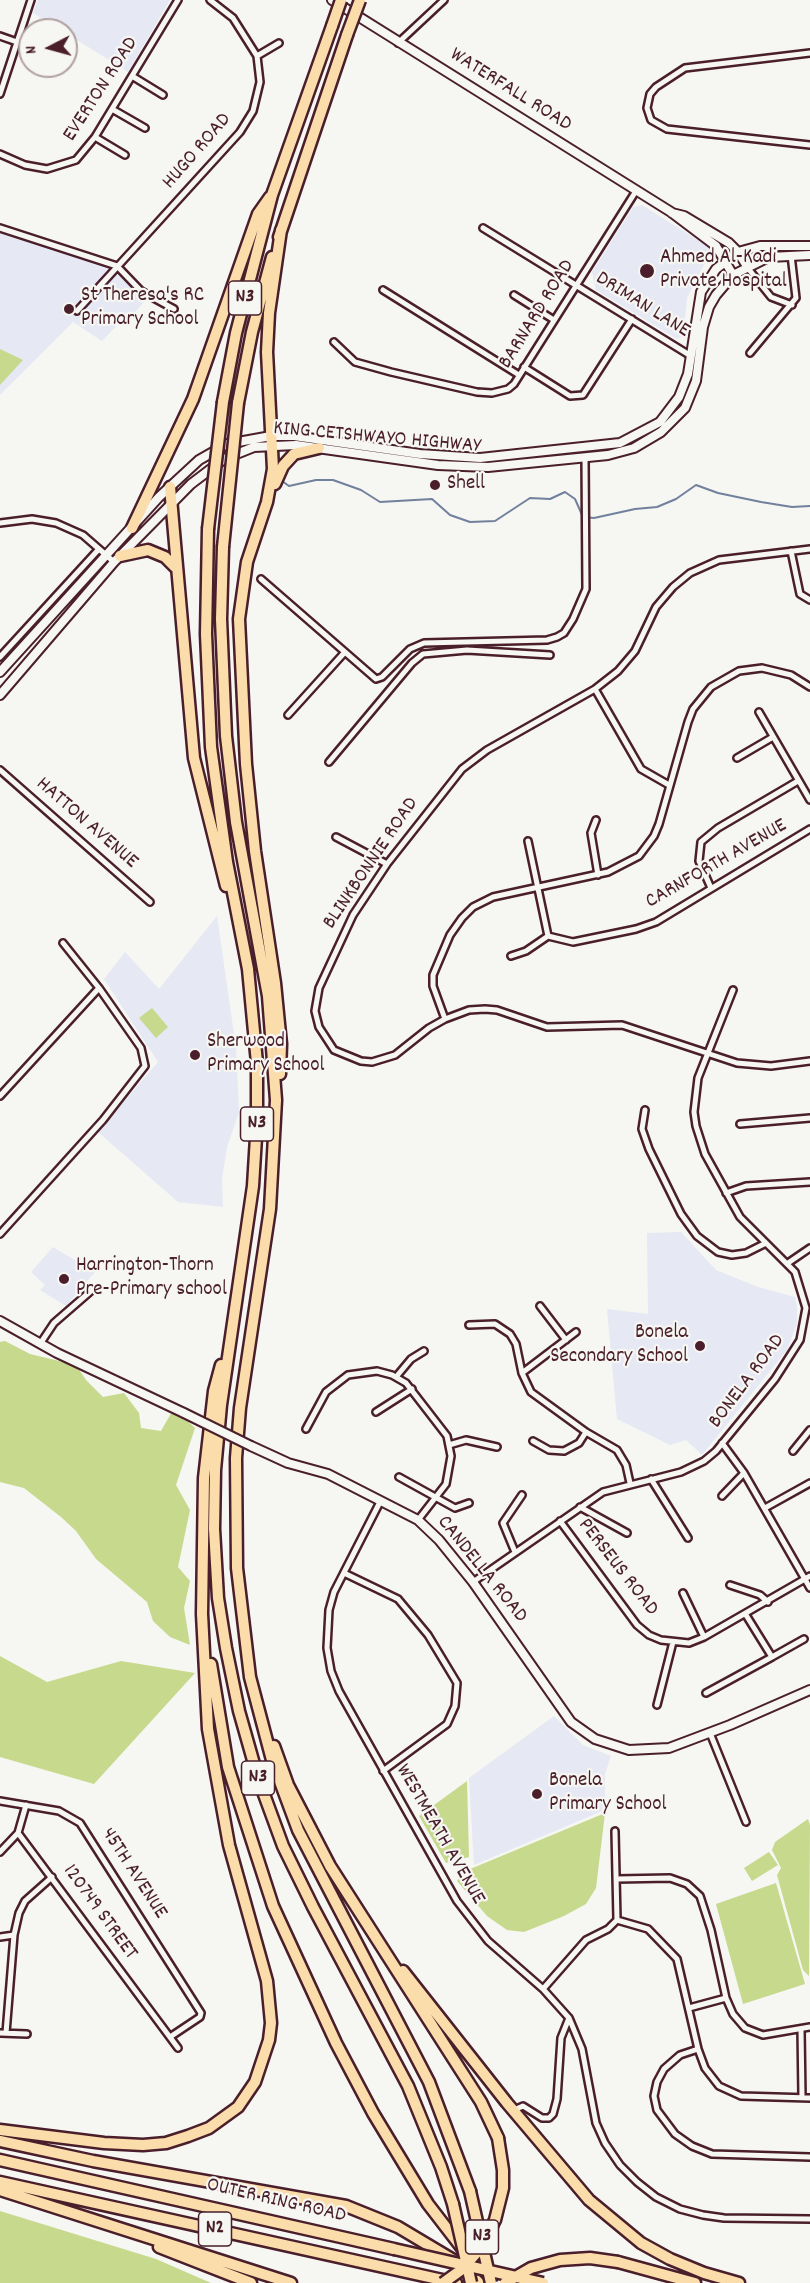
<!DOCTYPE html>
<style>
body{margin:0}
#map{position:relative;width:810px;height:2283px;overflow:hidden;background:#f6f6f2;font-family:Dekko,sans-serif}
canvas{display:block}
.north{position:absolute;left:18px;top:18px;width:60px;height:60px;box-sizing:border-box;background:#f6f6f2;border:2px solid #b1a0a2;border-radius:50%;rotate:264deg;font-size:16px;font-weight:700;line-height:24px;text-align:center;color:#4a1f2b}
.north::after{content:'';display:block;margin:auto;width:21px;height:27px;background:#4a1f2b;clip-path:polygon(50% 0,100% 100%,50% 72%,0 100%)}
</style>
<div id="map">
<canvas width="810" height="2283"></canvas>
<div class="north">N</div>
</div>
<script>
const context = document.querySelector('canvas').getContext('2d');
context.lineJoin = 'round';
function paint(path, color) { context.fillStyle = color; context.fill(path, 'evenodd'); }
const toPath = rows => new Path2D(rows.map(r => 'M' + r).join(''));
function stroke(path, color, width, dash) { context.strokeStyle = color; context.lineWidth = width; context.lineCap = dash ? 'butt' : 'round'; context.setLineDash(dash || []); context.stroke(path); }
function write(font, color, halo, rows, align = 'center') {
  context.font = font + ' Dekko,sans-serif'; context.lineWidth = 4.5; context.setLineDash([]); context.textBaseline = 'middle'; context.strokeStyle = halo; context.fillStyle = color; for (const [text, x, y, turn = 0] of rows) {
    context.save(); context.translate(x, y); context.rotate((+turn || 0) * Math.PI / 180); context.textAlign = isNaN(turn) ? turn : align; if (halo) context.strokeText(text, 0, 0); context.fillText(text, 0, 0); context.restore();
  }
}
const built = toPath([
 [38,0,170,0,128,72,66,33,66,30,61,30,33,13],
 [642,205,712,249,687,298,683,336,677,339,596,290,592,272,633,207],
 [0,231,110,267,145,301,129,319,125,317,102,341,73,322,0,395],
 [217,916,236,1048,239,1112,227,1147,222,1179,223,1207,178,1202,98,1132,158,1062,104,979,125,952,159,989],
 [681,1232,716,1270,758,1287,795,1297,797,1308,797,1323,787,1350,702,1455,686,1440,670,1445,617,1419,607,1309,648,1314,647,1233],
 [53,1247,95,1272,66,1306,40,1290,45,1285,31,1272],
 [554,1716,583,1745,611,1756,605,1774,605,1810,474,1865,469,1778]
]);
const green = toPath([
 [0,349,23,360,0,385],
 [152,1008,168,1027,156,1038,139,1018],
 [5,1341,30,1354,76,1365,86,1380,103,1397,124,1393,139,1413,141,1428,161,1431,174,1408,195,1428,176,1485,190,1510,178,1567,190,1581,184,1608,190,1645,170,1637,153,1621,147,1602,96,1559,76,1531,61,1517,24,1488,0,1482,0,1342],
 [0,1656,47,1682,121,1661,195,1673,94,1784,0,1757],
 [467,1781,469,1857,446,1863,419,1816],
 [605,1813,596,1888,586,1904,564,1916,524,1932,507,1930,487,1916,457,1881,463,1872],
 [808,1819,810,1825,809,1976,803,1970,777,1875,781,1868,772,1850,775,1842],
 [769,1852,778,1865,752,1881,744,1868],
 [776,1883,805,1984,743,2004,716,1904],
 [0,2211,156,2259,211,2283,0,2283]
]);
const stream = toPath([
 [282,481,289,486,316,480,333,480,361,490,380,502,432,499,450,515,470,522,495,521,530,498,550,499,565,492,575,499,583,517,594,518,635,509,657,507,676,499,696,485,718,493,761,502,792,507,810,506]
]);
const street = toPath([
 [0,36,17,42],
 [398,43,444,0],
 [810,53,685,68,656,87,650,94,647,108,651,120,667,129,810,145],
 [257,56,279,43],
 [132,76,163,95],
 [0,94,31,0],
 [112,109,145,128],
 [95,137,125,155],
 [0,154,25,165,47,169,76,160,95,137,178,0],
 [0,228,117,266,141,291,174,309],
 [483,228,691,356],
 [747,267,771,297,792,305],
 [383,290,519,375],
 [514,295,554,320],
 [77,311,240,132,253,111,260,82,257,56,233,18,210,0],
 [334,342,355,362,391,372,477,392,492,393,508,389,514,384,636,191],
 [750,353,796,298,791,255],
 [524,367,570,396,583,395,632,319],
 [0,523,32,519,56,523,83,535,114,562],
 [810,549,719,560,690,573,673,587,656,607,635,651,618,671,595,689,487,750,462,769,387,864,353,915,319,988,315,1011,319,1027,334,1050,361,1061,372,1062,395,1055,429,1028,445,1019,469,1010,485,1009,497,1010,547,1027,622,1025,737,1063,771,1066,810,1061],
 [791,551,800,594,810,600],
 [261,579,376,679,382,677,410,649,424,643,547,640,557,637,564,633,573,619,586,589,585,458],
 [0,657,99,549],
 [595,689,641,769,669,785],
 [759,712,810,800],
 [288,715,345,652],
 [737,758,773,737],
 [329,762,412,663,423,654,467,650,550,655],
 [0,770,150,902],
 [596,820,591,833,598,875],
 [336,837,387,864],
 [528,841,548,936,573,942,636,929,656,922,810,829],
 [711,888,699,861,701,842,718,828,798,781],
 [511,956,526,951,548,936],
 [445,1019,433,986,433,975,450,935,462,918,473,907,493,897,608,872,639,856,654,836,659,824,688,722,693,709,711,687,739,671,762,668,791,675,810,687],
 [0,1096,99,988],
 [645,1110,642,1129,649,1149,681,1214,697,1236,718,1252,732,1255,746,1253,766,1243],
 [740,1124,810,1118],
 [726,1193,746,1186,810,1182],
 [0,1234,103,1120,145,1066,141,1048,99,988,63,943],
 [788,1263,810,1248],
 [540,1306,566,1340],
 [469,1325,495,1324,510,1334,516,1344,522,1373,531,1392,586,1432,617,1450,626,1465,630,1483],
 [40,1344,54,1323,92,1290],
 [522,1373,576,1332],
 [396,1377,411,1359,424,1351],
 [376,1412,412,1389],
 [306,1429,326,1392,348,1375,377,1371,392,1375,406,1383,447,1436,451,1456,446,1484,418,1520],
 [533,1441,549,1450,564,1451,579,1443,586,1432],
 [722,1443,744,1473,810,1588],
 [449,1445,466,1440,497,1447],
 [793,1451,810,1430],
 [399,1477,455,1508,469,1503],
 [651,1479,688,1538],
 [722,1496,744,1473],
 [380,1502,334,1592,329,1610,327,1648,331,1671,339,1691,457,1901,488,1941,543,1989,569,2018,582,2049,596,2123,605,2143,620,2165,637,2182,656,2197,680,2209,703,2215,724,2218,810,2219],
 [580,1507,627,1533],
 [765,1508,810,1483],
 [560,1521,637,1625,649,1635,661,1640,689,1643,704,1637,810,1576],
 [515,1552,503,1523,522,1495],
 [344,1573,398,1599,428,1635,457,1683,455,1706,447,1724,383,1771],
 [473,1582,603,1492,681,1472,704,1461,716,1451,775,1379,800,1340,806,1308,795,1272,740,1217,705,1154,696,1126,694,1112,698,1078,733,990],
 [730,1585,760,1595,768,1602],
 [683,1593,704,1637],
 [772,1657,804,1639],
 [706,1693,772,1657,746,1615],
 [657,1705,673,1642],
 [710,1733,746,1822],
 [0,1801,59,1811,80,1823,201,2013,200,2017,170,2037],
 [26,1805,18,1833,178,2048],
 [615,1831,617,1920],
 [0,1852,18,1833],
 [617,1879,670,1878,687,1884,700,1896,711,1930,726,1998,733,2014,745,2028,763,2035,810,2027],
 [0,1937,14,1935],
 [543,1989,586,1940,608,1929,617,1920,648,1929,677,1959,698,2049,705,2068,719,2086,741,2096,810,2098],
 [689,2008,726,1998],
 [801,2029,802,2097],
 [0,2033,27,2034],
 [6,2033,14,1935,19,1913,25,1901,52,1877],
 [698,2049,680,2055,664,2069,657,2082,654,2096,657,2110,675,2134,692,2146,712,2154,810,2157],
 [514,2110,523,2106,542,2118,549,2118,553,2114,557,2099,561,2038,569,2018]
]);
const secondary = toPath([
 [332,0,671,212,716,246,733,275],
 [672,213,684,216,729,243,738,252,747,266],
 [0,672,159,497,199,460,227,444,271,436,294,436,420,454,480,458,620,443,660,422,679,397,688,374,701,292,716,269,738,252,760,246,810,246],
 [0,695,114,562,191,484,224,459,254,447,296,445,438,465,488,467,608,455,634,448,661,432,685,408,696,381,703,327,709,307,716,295,733,275,769,257,810,255],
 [0,1321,57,1353,184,1413],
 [251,1446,288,1463,328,1474,418,1520,439,1540,473,1582,571,1722,595,1739,629,1750,669,1748,730,1725,810,1690]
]);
const highway = toPath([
 [279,237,347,35],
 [223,402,236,333,272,195,332,26],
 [238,403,252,332,272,257],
 [275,484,283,466,294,454,319,448],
 [170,487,194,758,226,886],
 [132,528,193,399,258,214,270,197],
 [208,529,206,634,211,747,227,862,248,969,257,1063,257,1121,253,1186,221,1405,215,1470,214,1529,218,1598,226,1648,239,1711,258,1778,283,1846,313,1907,408,2086,441,2167,453,2204],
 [223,547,221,619,226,736,236,822,268,996,276,1100,270,1209,240,1408,236,1458,237,1568,250,1677,272,1760,298,1830,429,2082,470,2191],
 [120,556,148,550,165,557,175,567],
 [280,1074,281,1044,275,983,255,851,246,764,239,619,247,562,267,502,273,469,267,352,269,313,281,230],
 [211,1664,228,1767,273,1906,336,2043,373,2113,428,2204,465,2252],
 [274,1746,288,1785,330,1866,481,2102,498,2138],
 [403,1971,507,2103,589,2200,641,2243,670,2259,704,2273,739,2283],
 [0,2130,104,2143,143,2145,166,2143,188,2136,209,2128,238,2107,255,2082,269,2040,271,2023,267,1981,229,1845,208,1729,202,1614,204,1478,214,1391,221,1365],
 [0,2141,93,2161,346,2206,398,2227,460,2264,479,2283],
 [0,2160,394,2249],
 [0,2182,456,2283],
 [0,2190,291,2283],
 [159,2247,251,2283],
 [618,2262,695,2283]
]);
const secondaryBridge = toPath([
 [184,1413,251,1446]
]);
const highwayBridge = toPath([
 [332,26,341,0],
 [347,35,360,0],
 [208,529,223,402],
 [223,547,238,403],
 [470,2191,491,2283],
 [453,2204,471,2283],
 [394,2249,543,2283],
 [443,2283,461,2270,481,2248,495,2220,503,2188,503,2170,498,2138],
 [505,2283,531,2268,560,2260,590,2258,618,2262]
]);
const markers = [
 [647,271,8,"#4a1f2b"],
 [69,309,6,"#4a1f2b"],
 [435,485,6,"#4a1f2b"],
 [195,1055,6,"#4a1f2b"],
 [64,1279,6,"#4a1f2b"],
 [700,1346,6,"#4a1f2b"],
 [537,1794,6,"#4a1f2b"]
];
const shields = [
 [245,298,33],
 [257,1124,33],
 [258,1778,33],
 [215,2229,33],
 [482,2237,33]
];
const shieldNames = [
 ["N3",245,298],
 ["N3",257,1124],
 ["N3",258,1778],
 ["N2",215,2229],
 ["N3",482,2237]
];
const streetNames = [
 ["EVERTON ROAD",102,90,-57],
 ["WATERFALL ROAD",510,91,32],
 ["HUGO ROAD",198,152,-49],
 ["DRIMAN LANE",642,306,32],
 ["BARNARD ROAD",538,315,-58],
 ["KING CETSHWAYO HIGHWAY",377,439,5],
 ["HATTON AVENUE",86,824,41],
 ["BLINKBONNIE ROAD",372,864,-56],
 ["CARNFORTH AVENUE",717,865,-30],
 ["BONELA ROAD",748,1382,-53],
 ["PERSEUS ROAD",617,1568,52],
 ["CANDELLA ROAD",481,1570,51],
 ["WESTMEATH AVENUE",439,1835,60],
 ["45TH AVENUE",133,1874,57],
 ["120749 STREET",99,1913,54],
 ["OUTER RING ROAD",276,2202,13]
];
const poiNames = [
 ["Ahmed Al-Kadi",660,259],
 ["Private Hospital",660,283],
 ["St Theresa's RC",81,297],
 ["Primary School",81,321],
 ["Shell",447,485],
 ["Sherwood",207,1043],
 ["Primary School",207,1067],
 ["Harrington-Thorn",76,1267],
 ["Pre-Primary school",76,1291],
 ["Bonela",688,1334,"right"],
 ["Secondary School",688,1358,"right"],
 ["Bonela",549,1782],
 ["Primary School",549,1806]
];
paint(built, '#e6e8f4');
paint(green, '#c7d98d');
stroke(stream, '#71819d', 2);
stroke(street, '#4a1f2b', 10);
stroke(secondary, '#4a1f2b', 12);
stroke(highway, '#4a1f2b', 15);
stroke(street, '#f6f6f2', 5);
stroke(secondary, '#f6f6f2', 8);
stroke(highway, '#fbddab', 10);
stroke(secondaryBridge, '#4a1f2b', 12, []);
stroke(highwayBridge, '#4a1f2b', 15, []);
stroke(secondaryBridge, '#f6f6f2', 8);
stroke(highwayBridge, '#fbddab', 10);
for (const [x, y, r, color] of markers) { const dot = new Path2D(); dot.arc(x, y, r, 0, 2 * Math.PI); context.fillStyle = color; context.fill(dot); stroke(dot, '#f6f6f2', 2); }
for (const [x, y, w] of shields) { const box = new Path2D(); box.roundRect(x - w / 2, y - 17, w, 34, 4.5); context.fillStyle = '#f6f6f2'; context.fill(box); stroke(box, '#4a1f2b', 1.5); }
write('bold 20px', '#4a1f2b', null, shieldNames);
write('21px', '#4a1f2b', '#f6f6f2', streetNames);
write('21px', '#4a1f2b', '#f6f6f2', poiNames, 'left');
</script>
